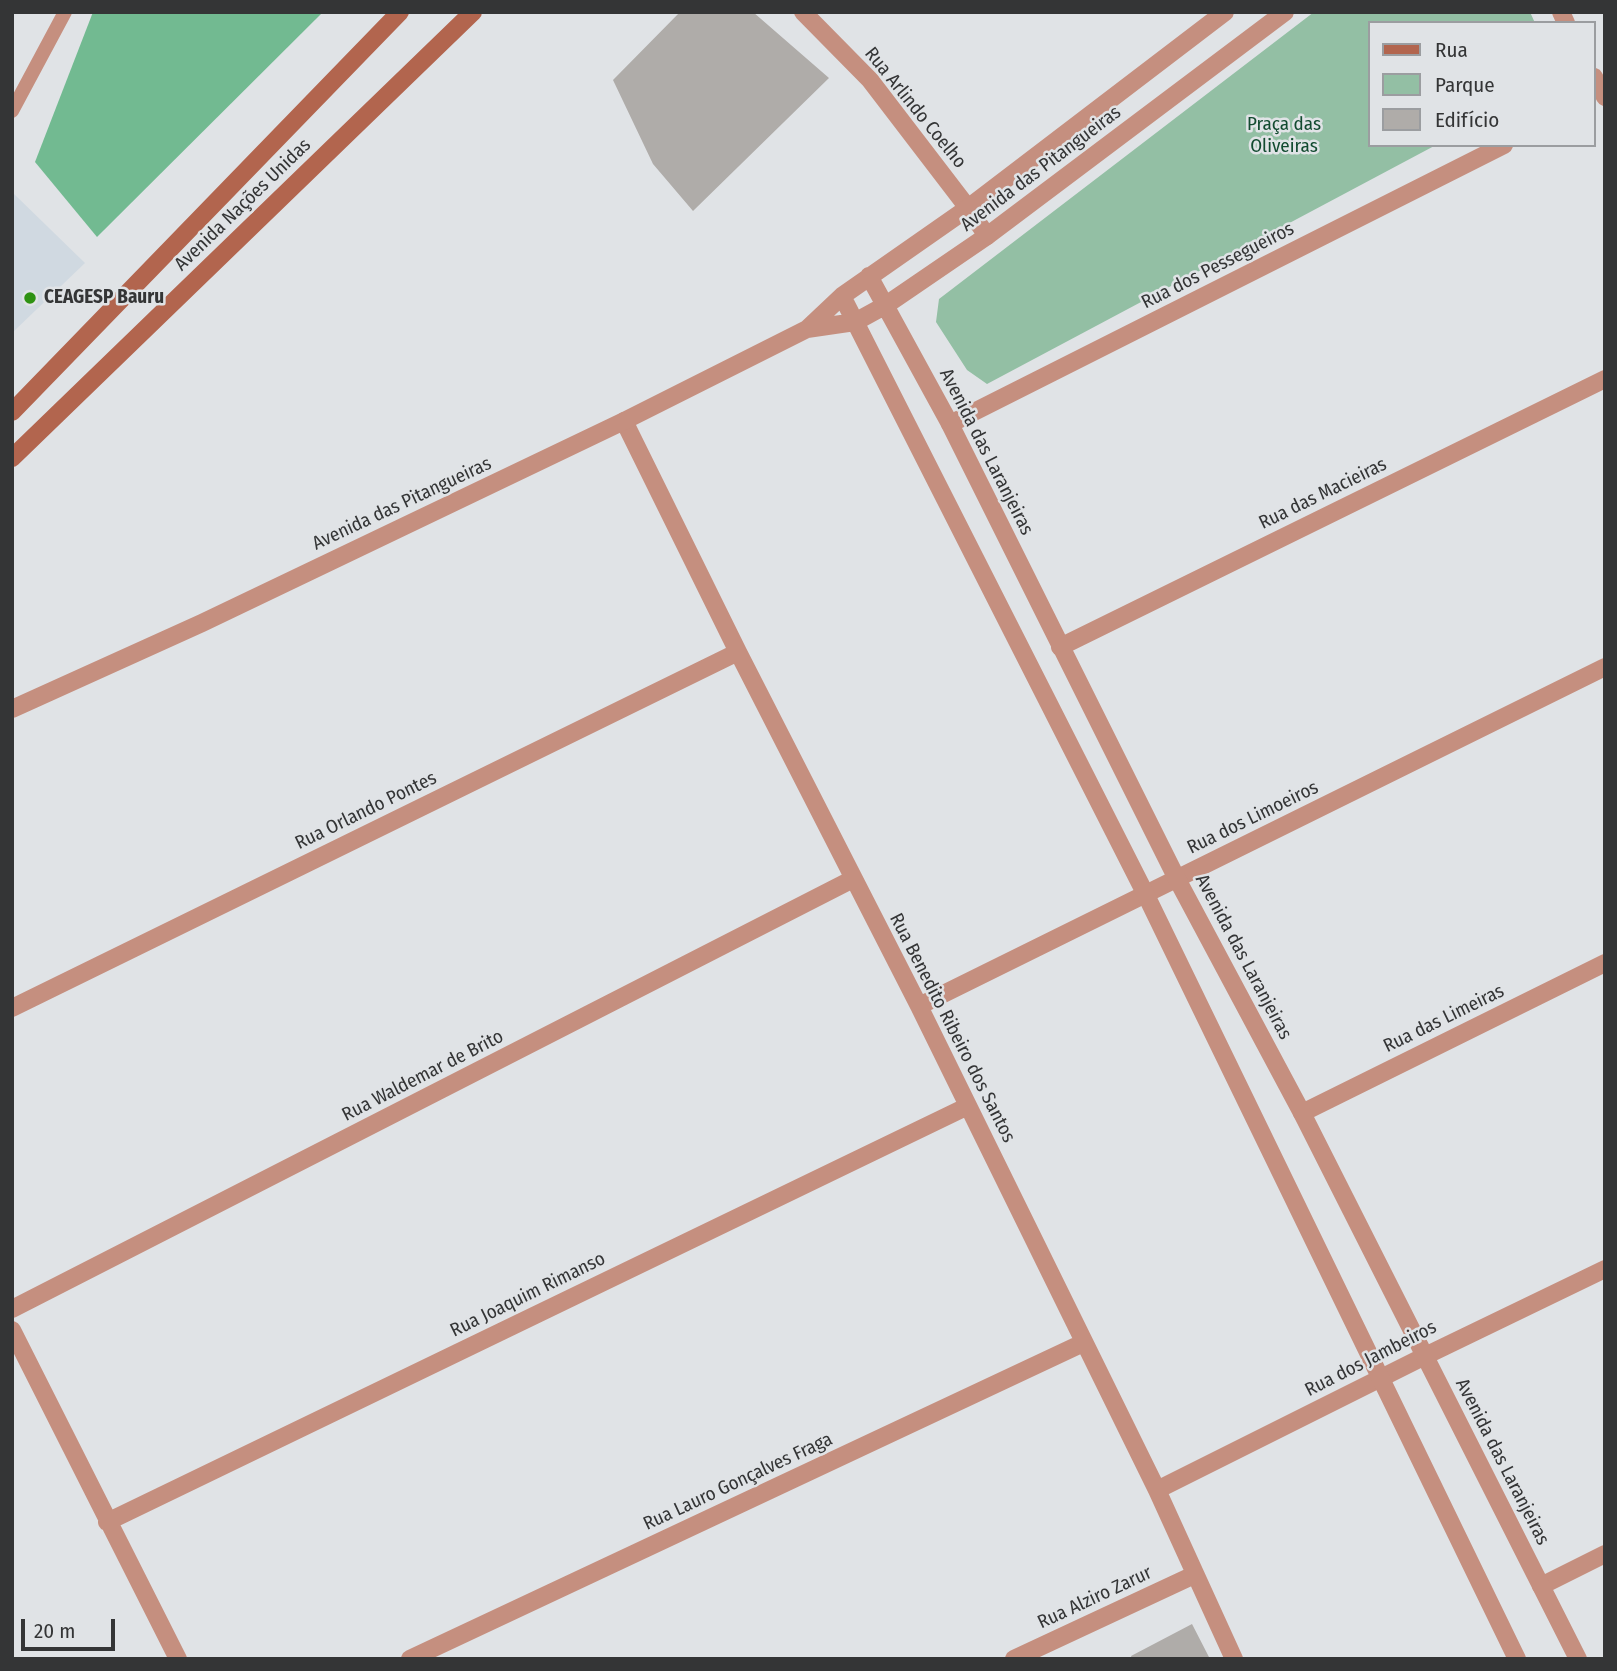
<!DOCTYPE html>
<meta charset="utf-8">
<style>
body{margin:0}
#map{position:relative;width:1617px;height:1671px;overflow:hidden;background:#e0e3e6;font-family:"Fira Sans Condensed",sans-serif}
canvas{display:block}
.frame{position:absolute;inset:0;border:14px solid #343536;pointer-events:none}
.legend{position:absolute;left:1368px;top:21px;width:228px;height:126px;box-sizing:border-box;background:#e0e3e6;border:2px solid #9b9da0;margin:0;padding:9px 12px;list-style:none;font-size:21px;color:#343536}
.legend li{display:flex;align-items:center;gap:14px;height:35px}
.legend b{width:35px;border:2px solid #9b9da0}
.scale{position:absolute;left:21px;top:1619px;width:94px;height:32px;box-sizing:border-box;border:4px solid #343536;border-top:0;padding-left:9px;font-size:21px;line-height:24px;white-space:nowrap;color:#343536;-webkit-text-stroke:5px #e0e3e6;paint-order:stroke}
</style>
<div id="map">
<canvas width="1617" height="1671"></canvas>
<div class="frame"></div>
<ul class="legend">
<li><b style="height:9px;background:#b2654e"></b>Rua</li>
<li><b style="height:19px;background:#93bfa4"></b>Parque</li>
<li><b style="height:19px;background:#afaca9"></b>Edifício</li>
</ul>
<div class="scale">20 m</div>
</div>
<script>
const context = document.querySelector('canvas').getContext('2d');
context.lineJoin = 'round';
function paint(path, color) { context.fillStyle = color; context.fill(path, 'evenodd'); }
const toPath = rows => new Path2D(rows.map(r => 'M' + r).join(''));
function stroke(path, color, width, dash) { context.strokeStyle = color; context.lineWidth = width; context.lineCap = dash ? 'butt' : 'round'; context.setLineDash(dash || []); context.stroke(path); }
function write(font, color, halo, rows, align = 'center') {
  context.font = font + ' "Fira Sans Condensed",sans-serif'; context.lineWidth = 5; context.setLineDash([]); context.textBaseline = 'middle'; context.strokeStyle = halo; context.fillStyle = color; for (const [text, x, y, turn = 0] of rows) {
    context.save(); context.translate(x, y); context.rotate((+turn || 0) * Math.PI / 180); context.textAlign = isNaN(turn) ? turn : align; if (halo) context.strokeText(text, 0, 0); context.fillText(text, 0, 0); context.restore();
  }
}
const built = toPath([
 [12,192,85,263,12,333]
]);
const green = toPath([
 [1314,12,1530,12,1535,23,1370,23,1370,145,1436,145,987,384,967,370,936,322,939,299]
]);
const forest = toPath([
 [93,12,323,12,97,237,35,162]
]);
const building = toPath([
 [680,12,753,12,829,78,693,211,653,164,613,80],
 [1192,1624,1210,1659,1132,1659,1131,1656]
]);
const service = toPath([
 [12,111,65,12]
]);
const minor = toPath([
 [803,12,870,80,968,208,987,236],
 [1561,12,1566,23],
 [1594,77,1605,97],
 [624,421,738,652,919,1006,1157,1490,1234,1659],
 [950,424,1504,145],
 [1060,647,1605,379],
 [919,1006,1605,667],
 [12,1008,738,652],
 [1302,1113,1605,963],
 [12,1309,853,879],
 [12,1330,178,1659],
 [1157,1490,1425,1356,1605,1269],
 [107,1522,968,1106],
 [1541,1586,1605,1554],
 [410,1659,1083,1343],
 [1014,1659,1194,1575]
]);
const tertiary = toPath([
 [869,276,950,424,1177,879,1302,1113,1578,1659],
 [842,296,1145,893,1517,1659],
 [807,329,855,322,886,305,987,236,1285,12],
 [12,709,202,623,624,421,807,329,842,296,968,208,1225,12]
]);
const secondary = toPath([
 [12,412,400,12],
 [12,458,473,12]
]);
const markers = [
 [30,298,7,"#2e9213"]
];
const streetNames = [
 ["Rua Arlindo Coelho",915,108,51],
 ["Avenida das Pitangueiras",1041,169,-37],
 ["Avenida Nações Unidas",243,205,-44],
 ["Rua dos Pessegueiros",1218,266,-27],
 ["Avenida das Laranjeiras",986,452,63],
 ["Rua das Macieiras",1323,494,-26],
 ["Avenida das Pitangueiras",402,504,-25],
 ["Rua Orlando Pontes",366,811,-26],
 ["Rua dos Limoeiros",1253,818,-26],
 ["Avenida das Laranjeiras",1243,957,62],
 ["Rua das Limeiras",1444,1019,-26],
 ["Rua Benedito Ribeiro dos Santos",952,1028,63],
 ["Rua Waldemar de Brito",423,1076,-27],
 ["Rua Joaquim Rimanso",528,1295,-26],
 ["Rua dos Jambeiros",1371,1359,-27],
 ["Avenida das Laranjeiras",1502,1462,63],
 ["Rua Lauro Gonçalves Fraga",738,1482,-25],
 ["Rua Alziro Zarur",1095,1598,-25]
];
const parkNames = [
 ["Praça das",1284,125],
 ["Oliveiras",1284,147]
];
const poiNames = [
 ["CEAGESP Bauru",44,298]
];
paint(built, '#d0d9e1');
paint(green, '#93bfa4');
paint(forest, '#72ba91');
paint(building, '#afaca9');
stroke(service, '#c58f7f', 14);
stroke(minor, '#c58f7f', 18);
stroke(tertiary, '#c58f7f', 18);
stroke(secondary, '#b2654e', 18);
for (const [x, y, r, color] of markers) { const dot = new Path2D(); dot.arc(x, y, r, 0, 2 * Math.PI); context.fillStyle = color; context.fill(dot); stroke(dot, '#e0e3e6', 2.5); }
write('19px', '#343536', '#e0e3e6', streetNames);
write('19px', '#124b30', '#e0e3e6', parkNames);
write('bold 19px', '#343536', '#e0e3e6', poiNames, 'left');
</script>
